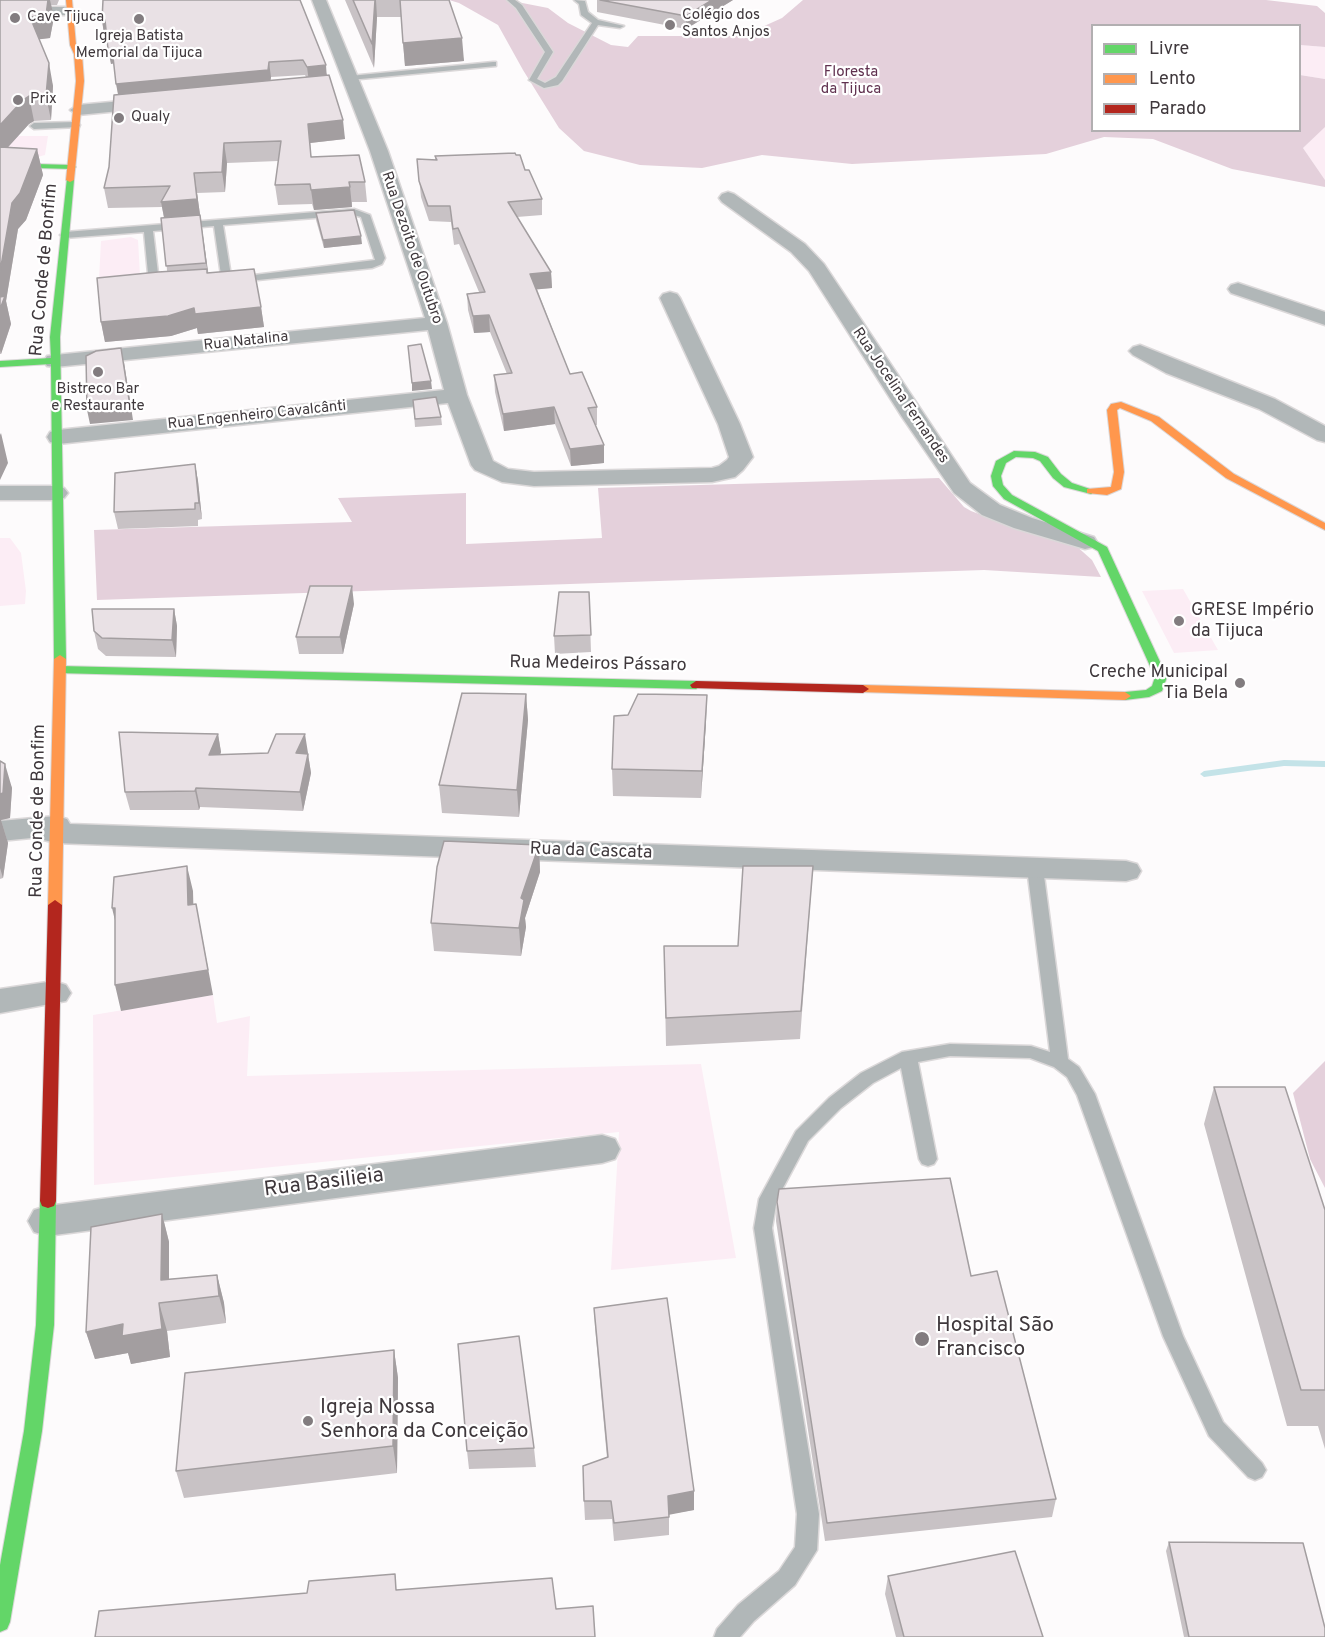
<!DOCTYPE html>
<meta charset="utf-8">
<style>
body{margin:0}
#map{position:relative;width:1325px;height:1637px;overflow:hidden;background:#fdfbfc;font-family:Overpass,sans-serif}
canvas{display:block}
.legend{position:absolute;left:1091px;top:24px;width:210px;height:108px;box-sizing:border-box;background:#fff;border:2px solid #b2afb1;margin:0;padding:8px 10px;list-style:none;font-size:18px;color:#3f383c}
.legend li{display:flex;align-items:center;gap:12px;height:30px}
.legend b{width:30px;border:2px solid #b2afb1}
</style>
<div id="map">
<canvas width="1325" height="1637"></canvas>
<ul class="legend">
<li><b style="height:8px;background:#63d668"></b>Livre</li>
<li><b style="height:8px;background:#ff974d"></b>Lento</li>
<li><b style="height:8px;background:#b3261e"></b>Parado</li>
</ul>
</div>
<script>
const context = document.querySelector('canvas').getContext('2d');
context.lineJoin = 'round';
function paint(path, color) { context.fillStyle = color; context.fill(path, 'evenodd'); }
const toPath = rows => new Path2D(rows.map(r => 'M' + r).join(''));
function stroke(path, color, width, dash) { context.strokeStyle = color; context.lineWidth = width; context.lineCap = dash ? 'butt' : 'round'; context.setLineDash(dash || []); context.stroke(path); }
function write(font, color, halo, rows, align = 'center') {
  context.font = font + ' Overpass,sans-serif'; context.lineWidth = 4.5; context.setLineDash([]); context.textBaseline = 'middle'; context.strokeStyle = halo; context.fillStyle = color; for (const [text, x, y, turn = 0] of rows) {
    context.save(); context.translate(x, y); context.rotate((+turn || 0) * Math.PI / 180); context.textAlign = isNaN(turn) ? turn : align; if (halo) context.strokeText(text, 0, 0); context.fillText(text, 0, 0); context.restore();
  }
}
const green = toPath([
 [1300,45,1325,47,1325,79,1300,75],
 [1324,127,1325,127,1325,180,1303,148],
 [9,136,48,136,45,155,34,158,0,148],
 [131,237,138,240,141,293,98,298,101,241],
 [0,538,10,538,21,553,26,591,25,604,0,606],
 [1183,589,1218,650,1174,653,1142,591],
 [213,995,217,1023,250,1016,247,1076,701,1064,736,1258,611,1270,619,1132,94,1185,93,1015]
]);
const forest = toPath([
 [449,0,507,0,548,8,568,23,611,45,628,47,638,36,742,36,782,18,803,0,1266,0,1317,6,1325,13,1325,47,1300,45,1300,26,1092,26,1092,130,1300,130,1300,75,1325,79,1325,127,1303,148,1325,180,1325,187,1232,169,1153,139,1104,137,1046,154,852,164,762,155,702,168,640,165,584,151,559,128,523,70,498,25,459,3],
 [939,478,964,507,971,511,1019,529,1074,544,1092,560,1101,577,984,570,97,600,94,530,352,522,338,498,466,493,466,544,602,538,598,488],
 [1325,1061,1325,1188,1310,1159,1293,1093]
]);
const stream = toPath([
 [1284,760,1325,761,1325,767,1284,766,1204,777,1200,774,1204,771,1284,760]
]);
const lane = toPath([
 [507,0,515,0,522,5,553,52,537,79,545,83,556,77,592,23,581,15,579,4,574,0,585,1,588,12,598,20,624,26,620,28,598,25,562,81,558,85,544,88,529,80,545,52,516,8,507,0],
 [493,62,496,62,496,66,350,80,346,78,350,76,493,62],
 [76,122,80,125,79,127,34,129,30,126,34,123,76,122],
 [354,209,370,215,385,258,382,264,372,268,258,280,254,279,254,275,375,260,361,217,354,215,223,225,231,276,214,286,209,283,221,275,214,226,153,231,159,282,166,287,161,290,149,284,144,232,65,238,60,235,65,232,354,209],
 [1035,863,1043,868,1068,1059,1079,1067,1095,1094,1183,1336,1223,1422,1262,1463,1266,1470,1262,1477,1255,1480,1248,1477,1209,1436,1163,1336,1077,1095,1067,1077,1054,1067,1030,1058,950,1056,918,1062,937,1159,934,1164,928,1166,922,1164,919,1159,901,1068,873,1083,841,1108,808,1141,777,1199,772,1228,819,1514,817,1550,795,1585,754,1621,740,1637,714,1637,717,1629,738,1605,779,1571,795,1547,797,1514,754,1228,759,1199,796,1131,829,1098,861,1073,902,1052,950,1044,1031,1046,1050,1052,1027,868,1035,863]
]);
const street = toPath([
 [312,0,326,0,388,151,447,323,467,395,493,461,508,469,534,472,712,468,719,466,727,460,729,457,718,424,660,298,663,294,670,292,677,294,680,298,740,424,753,457,743,470,735,477,712,482,534,486,502,482,475,470,471,465,448,403,58,444,50,442,47,437,50,432,58,430,444,390,428,330,55,367,47,366,44,361,47,356,55,355,425,318,370,151,312,0],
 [0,7,70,7,77,11,70,15,0,15,0,7],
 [155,98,163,103,161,107,78,115,70,110,78,105,155,98],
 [728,192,734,194,805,244,824,264,970,483,1000,505,1032,518,1094,537,1097,542,1094,547,1085,549,1014,528,982,515,954,493,902,417,809,271,791,252,722,202,719,198,722,194,728,192],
 [1238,283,1325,312,1325,325,1231,293,1228,289,1231,285,1238,283],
 [1140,345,1275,399,1325,426,1325,442,1317,440,1259,409,1166,373,1133,355,1129,351,1133,347,1140,345],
 [0,486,56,486,64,488,68,493,64,498,56,500,0,500,0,486],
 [56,816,67,819,70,824,1126,861,1137,864,1141,871,1137,878,1126,881,55,843,44,840,42,837,0,841,0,821,56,816],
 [54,981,66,985,71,993,66,1001,0,1013,0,989,54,981],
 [602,1135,615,1139,620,1149,615,1159,602,1163,47,1236,34,1232,28,1221,34,1210,47,1206,602,1135]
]);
const fast = toPath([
 [0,163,72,165,76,167,72,169,0,167,0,163],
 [67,178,74,180,60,337,66,659,60,663,54,659,51,364,0,367,0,361,51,358,50,337,67,178],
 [1014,451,1035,452,1048,457,1061,474,1072,483,1096,491,1091,494,1064,487,1053,478,1040,461,1033,458,1016,457,1006,463,1001,476,1003,485,1012,495,1107,547,1167,677,1162,691,1149,697,1125,700,1119,696,1125,692,1146,690,1152,686,1155,677,1098,551,1004,499,993,486,991,476,996,461,1014,451],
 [60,666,696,681,702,685,696,689,56,673,54,670,60,666],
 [48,1194,54,1196,56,1201,54,1325,42,1431,10,1622,7,1629,0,1632,0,1565,24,1431,36,1325,40,1201,42,1196,48,1194]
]);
const slow = toPath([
 [66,0,72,0,76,45,82,54,84,81,74,180,70,182,66,180,76,81,74,54,70,45,66,0],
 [1121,402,1159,417,1234,474,1325,523,1325,530,1226,478,1151,421,1120,408,1117,410,1124,472,1121,489,1107,495,1087,493,1087,489,1111,487,1114,472,1107,410,1111,404,1121,402],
 [60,655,66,659,62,905,55,910,48,905,54,659,60,655],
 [863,685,1125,692,1131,696,1125,700,859,692,857,689,863,685]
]);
const jam = toPath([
 [696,681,863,685,869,689,863,693,692,688,690,685,696,681],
 [55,900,62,905,56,1201,54,1206,48,1208,42,1206,40,1201,48,905,55,900]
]);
const wall = toPath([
 [0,0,59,0,57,5,51,5,54,17,50,38,39,39,53,86,51,120,34,121,29,124,8,147,37,149,43,175,26,220,18,229,6,301,11,324,1,354,0,354],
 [300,0,327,75,345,139,310,143,311,157,365,182,367,202,352,202,352,207,314,210,312,204,278,205,275,185,278,161,227,163,225,192,197,193,208,273,261,307,264,327,198,334,197,328,171,336,105,342,101,322,167,271,164,218,162,207,108,208,104,188,109,167,118,94,114,63,111,64,107,34,104,34,102,20],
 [305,75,306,77,270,81,271,77],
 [345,0,449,0,464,61,405,66,401,17,377,17,374,68],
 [597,0,733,0,686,29,597,12],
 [435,156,525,170,542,199,542,215,517,217,551,272,552,288,537,289,570,374,597,407,597,425,595,425,604,445,604,463,571,466,555,424,504,431,495,392,494,375,507,374,490,332,474,333,468,310,467,294,479,292,459,244,454,245,451,222,429,221,421,197,417,159,435,160],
 [316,213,362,244,324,248,316,220],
 [413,400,441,417,442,425,415,427],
 [195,464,198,481,202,519,198,520,198,526,118,529,114,512],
 [589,592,591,652,555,654,554,636],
 [354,604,343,654,299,654,296,637],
 [174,609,177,626,176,657,106,656,98,649,94,631],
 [526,694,528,720,519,817,442,813,439,785],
 [706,722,701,798,613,796,612,769],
 [218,734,221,752,220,755,308,753,307,754,308,754,311,773,303,811,200,807,199,810,130,810,125,792],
 [0,761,12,788,10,818,1,820,8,843,3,878,0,879],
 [539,845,540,872,525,918,526,927,521,956,434,951,431,923],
 [813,866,800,1039,666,1046,664,946,738,946],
 [1214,1087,1325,1210,1325,1449,1318,1426,1287,1426,1204,1124],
 [777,1202,971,1276,1056,1499,1052,1517,825,1541,776,1221],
 [162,1214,169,1242,169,1279,217,1275,224,1303,226,1323,167,1331,170,1357,131,1364,128,1353,95,1359,86,1332],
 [594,1308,694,1491,694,1510,669,1514,669,1535,614,1541,612,1519,585,1520,584,1501,607,1458,595,1327],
 [394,1350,398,1378,397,1473,184,1498,176,1471],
 [534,1448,536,1467,469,1469,467,1451],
 [1169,1542,1325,1637,1184,1637,1166,1551],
 [888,1576,1043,1637,896,1637,885,1594]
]);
const shadedWall = toPath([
 [48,0,50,0,54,17,50,38,34,40,30,17],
 [375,0,376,0,377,17,374,68,372,44],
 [712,0,733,0,686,29,686,16],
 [102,20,105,20,108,34,104,34],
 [462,38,464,61,405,66,403,43],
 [112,48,115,63,111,64,108,49],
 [269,62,271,77,270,85,119,99,116,84],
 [49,63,53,86,51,120,46,96],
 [326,65,327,80,309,82,307,67],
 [29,96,34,121,29,124,0,156,0,125,23,100],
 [343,120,345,139,310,143,313,177,308,124],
 [224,143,227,163,225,192,222,172],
 [37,149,43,175,26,220,18,229,6,301,11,324,1,354,0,350,0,272,12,203],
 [194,173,197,193,209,278,206,263,165,222,161,202],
 [350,187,352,207,314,210,311,190],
 [361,236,362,244,324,248,323,240],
 [551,272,552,288,531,290,530,274],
 [261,307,264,327,198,334,197,328,171,336,105,342,101,322,194,308],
 [489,315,490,332,474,333,473,316],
 [124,362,133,420,90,424,87,410],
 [431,381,432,389,412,391,412,383],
 [554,407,555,424,504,431,503,414],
 [1,433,8,463,0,480,0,435],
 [604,445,604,463,571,466,570,449],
 [195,464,198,481,202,519,199,503],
 [352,586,354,604,343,654,340,637],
 [174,609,177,626,176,657,172,640],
 [526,694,528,720,519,817,517,790],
 [707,695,706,722,701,798,702,771],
 [218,734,221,752,213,774,209,755],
 [305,734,308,753,299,772,296,753],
 [308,754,311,773,303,811,300,792],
 [5,764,12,788,10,818,1,820,8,843,3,878,0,868,0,794],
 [196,788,200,807,199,810,195,791],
 [539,845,540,872,525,918,526,927,521,956,519,928,521,898],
 [187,866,193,891,194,930,188,905],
 [196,904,213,995,121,1011,115,985],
 [112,908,115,908,118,933],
 [162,1214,169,1242,169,1302,161,1280],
 [217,1275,224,1303,226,1323,219,1296],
 [159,1303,167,1331,170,1357,131,1364,128,1353,95,1359,86,1332],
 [394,1350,398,1378,397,1473,393,1446],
 [694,1491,694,1510,668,1515,668,1496]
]);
const building = toPath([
 [0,0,48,0,46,15,30,17,49,63,46,96,29,96,23,100,0,125,0,0],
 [103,0,300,0,326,65,307,67,303,60,269,62,268,70,116,84,112,48,108,49,105,20,102,20,103,0],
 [353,0,375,0,372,44,353,0],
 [400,0,449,0,462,38,403,43,400,0],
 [600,0,712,0,686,16,600,0],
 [329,75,343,120,308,124,311,157,359,155,365,182,349,182,350,187,311,190,310,184,275,185,281,141,224,143,222,172,194,173,197,199,161,202,170,186,104,188,109,167,114,95,329,75],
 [0,147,37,149,20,193,12,203,0,272,0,147],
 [515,153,516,155,520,155,525,170,529,170,542,199,508,202,551,272,530,274,570,374,582,372,597,407,588,408,604,445,570,449,554,407,503,414,494,375,512,373,489,315,473,316,467,294,485,292,458,228,453,229,450,206,428,206,419,181,417,159,437,160,435,156,515,153],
 [354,210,361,236,323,240,316,213,354,210],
 [200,215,206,263,166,266,161,218,200,215],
 [207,269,207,273,254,269,261,307,195,314,194,308,168,316,101,322,97,278,158,272,207,269],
 [5,296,0,309,0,297,5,296],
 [421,344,431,381,412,383,408,346,421,344],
 [121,348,130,406,87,410,86,356,96,351,121,348],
 [436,397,441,417,415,419,413,400,436,397],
 [195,464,199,503,195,503,195,509,114,512,115,473,195,464],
 [310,586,352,586,340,637,296,637,310,586],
 [559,592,589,592,591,635,554,636,559,592],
 [92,609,174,609,172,640,102,638,94,631,92,609],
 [462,693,526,694,517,790,439,785,462,693],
 [638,694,707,695,702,771,612,769,614,716,628,715,638,694],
 [119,732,218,734,209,755,268,753,276,734,305,734,296,753,308,754,300,792,196,788,195,791,125,792,119,732],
 [0,761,5,764,3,793,0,794,0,761],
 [444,841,539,845,521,898,524,900,519,928,431,923,437,867,444,841],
 [187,866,188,905,196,904,208,970,115,985,115,908,112,908,114,877,187,866],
 [743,866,813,866,801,1011,666,1018,664,946,738,946,743,866],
 [1214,1087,1285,1087,1325,1210,1325,1390,1301,1390,1214,1087],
 [950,1178,971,1276,997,1271,1056,1499,827,1523,777,1202,779,1189,950,1178],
 [162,1214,161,1280,217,1275,219,1296,159,1303,162,1329,122,1336,123,1324,86,1332,91,1227,162,1214],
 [667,1298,694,1491,668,1496,669,1517,614,1523,611,1501,584,1501,583,1466,608,1457,594,1308,667,1298],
 [519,1336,534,1448,467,1451,458,1344,519,1336],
 [394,1350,393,1446,176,1471,185,1373,394,1350],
 [1169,1542,1303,1543,1325,1628,1325,1637,1189,1637,1169,1542],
 [1015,1551,1043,1637,904,1637,888,1576,1015,1551],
 [395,1574,396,1590,552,1578,556,1609,593,1606,595,1637,95,1637,99,1611,307,1593,309,1581,395,1574]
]);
const markers = [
 [15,18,6,"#827c7f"],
 [139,19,6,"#827c7f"],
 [670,25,6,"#827c7f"],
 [18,100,6,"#827c7f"],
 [119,118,6,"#827c7f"],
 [98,372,6,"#827c7f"],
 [1179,621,6,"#827c7f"],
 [1240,683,6,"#827c7f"],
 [922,1339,8,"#827c7f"],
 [308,1421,6,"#827c7f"]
];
const farPoinames = [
 ["Colégio dos",682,16],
 ["Santos Anjos",682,33],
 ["Cave Tijuca",27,18],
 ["Igreja Batista",139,37,"center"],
 ["Memorial da Tijuca",139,54,"center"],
 ["Prix",30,100],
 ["Qualy",131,118],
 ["Bistreco Bar",98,390,"center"],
 ["e Restaurante",98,407,"center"]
];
const farParknames = [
 ["Floresta",851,73],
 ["da Tijuca",851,90]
];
const farStreetnames = [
 ["Rua Dezoito de Outubro",411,248,71],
 ["Rua Natalina",246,342,-6],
 ["Rua Jocelina Fernandes",900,396,56],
 ["Rua Engenheiro Cavalcânti",257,416,-6]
];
const streetNames = [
 ["Rua Conde de Bonfim",45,270,-85],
 ["Rua Medeiros Pássaro",598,665,1],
 ["Rua Conde de Bonfim",39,811,-89],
 ["Rua da Cascata",591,852,2]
];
const poiNames = [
 ["GRESE Império",1191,611],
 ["da Tijuca",1191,632],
 ["Creche Municipal",1228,673,"right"],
 ["Tia Bela",1228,694,"right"]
];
const nearStreetnames = [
 ["Rua Basilieia",324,1184,-7]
];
const nearPoinames = [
 ["Hospital São",936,1327],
 ["Francisco",936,1351],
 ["Igreja Nossa",320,1409],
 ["Senhora da Conceição",320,1433]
];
paint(green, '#fcedf5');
paint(forest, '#e4d0db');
paint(stream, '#c4e3e8');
stroke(lane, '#dbd8d9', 3);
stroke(street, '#dbd8d9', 3);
stroke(fast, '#dbd8d9', 2);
stroke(slow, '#dbd8d9', 2);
stroke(jam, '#dbd8d9', 2);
paint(lane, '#b1b7b8');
paint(street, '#b1b7b8');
paint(fast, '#63d668');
paint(slow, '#ff974d');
paint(jam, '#b3261e');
paint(wall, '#c8c2c5');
paint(shadedWall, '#a39ea0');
paint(building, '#e9e1e5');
stroke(building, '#a39ea0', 1.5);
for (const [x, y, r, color] of markers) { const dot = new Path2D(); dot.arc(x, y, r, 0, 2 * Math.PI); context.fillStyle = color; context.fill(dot); stroke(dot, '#fff', 2); }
write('15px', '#3f383c', '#fff', farPoinames, 'left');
write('15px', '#60314f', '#fff', farParknames);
write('15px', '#3f383c', '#fff', farStreetnames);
write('18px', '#3f383c', '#fff', streetNames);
write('18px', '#3f383c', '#fff', poiNames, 'left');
write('21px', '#3f383c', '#fff', nearStreetnames);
write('21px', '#3f383c', '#fff', nearPoinames, 'left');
</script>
